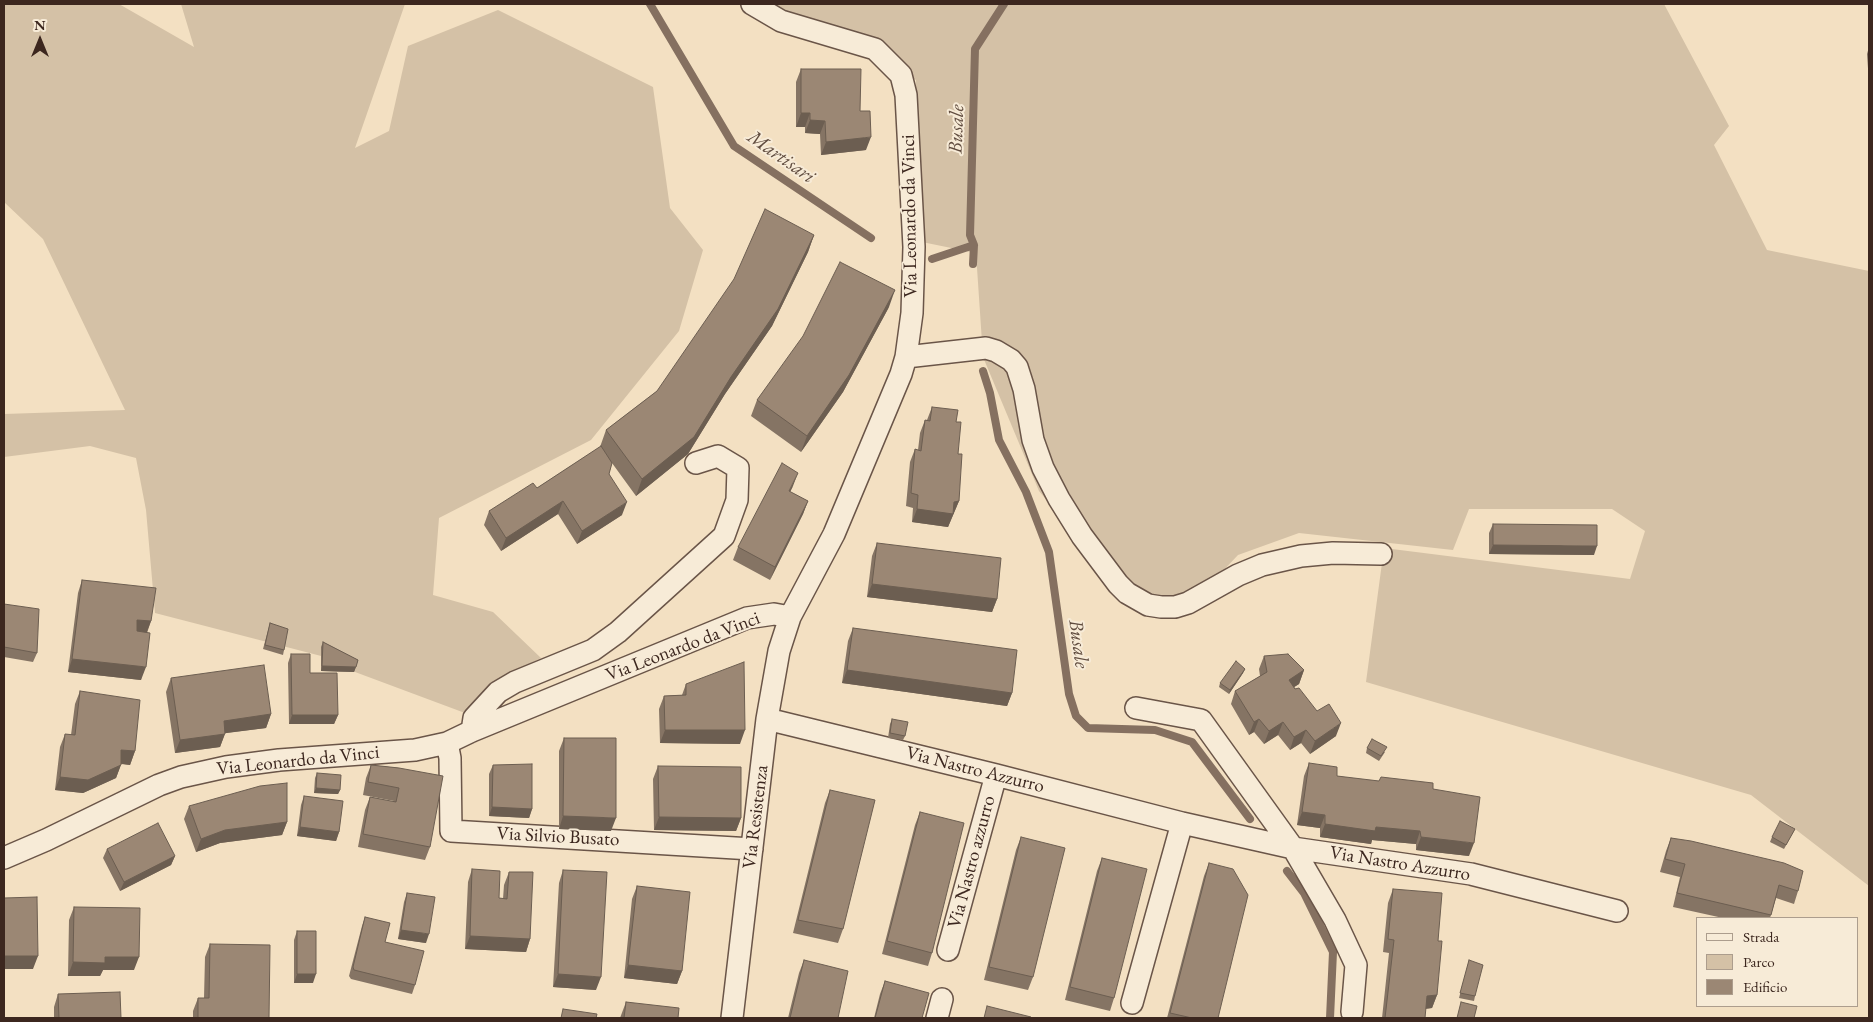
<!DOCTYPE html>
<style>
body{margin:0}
#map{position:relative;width:1873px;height:1022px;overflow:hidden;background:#f3e0c2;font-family:"EB Garamond",serif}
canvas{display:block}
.frame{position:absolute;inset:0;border:5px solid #3c271f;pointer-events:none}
.legend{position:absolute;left:1696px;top:917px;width:162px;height:90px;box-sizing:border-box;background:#f7ebd7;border:1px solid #ac9d8d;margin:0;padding:6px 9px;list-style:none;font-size:15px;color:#3c271f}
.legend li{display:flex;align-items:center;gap:10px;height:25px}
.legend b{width:25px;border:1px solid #ac9d8d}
.north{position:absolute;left:15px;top:15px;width:50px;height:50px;-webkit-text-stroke:4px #f7ebd7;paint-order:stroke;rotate:0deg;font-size:14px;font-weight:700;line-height:20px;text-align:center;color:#3c271f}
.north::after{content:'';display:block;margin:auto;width:18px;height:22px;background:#3c271f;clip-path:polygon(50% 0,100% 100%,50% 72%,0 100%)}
</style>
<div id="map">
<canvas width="1873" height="1022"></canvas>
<div class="frame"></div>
<ul class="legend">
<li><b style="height:6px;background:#f7ebd7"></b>Strada</li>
<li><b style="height:14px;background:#d4c1a6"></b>Parco</li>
<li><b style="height:14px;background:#9b8774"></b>Edificio</li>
</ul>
<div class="north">N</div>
</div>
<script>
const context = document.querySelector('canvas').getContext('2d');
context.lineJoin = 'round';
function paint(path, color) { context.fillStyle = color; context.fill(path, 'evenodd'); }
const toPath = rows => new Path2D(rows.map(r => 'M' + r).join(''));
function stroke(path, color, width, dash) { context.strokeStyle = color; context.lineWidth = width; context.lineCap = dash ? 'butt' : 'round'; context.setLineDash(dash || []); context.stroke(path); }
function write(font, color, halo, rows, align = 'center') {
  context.font = font + ' "EB Garamond",serif'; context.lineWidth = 4; context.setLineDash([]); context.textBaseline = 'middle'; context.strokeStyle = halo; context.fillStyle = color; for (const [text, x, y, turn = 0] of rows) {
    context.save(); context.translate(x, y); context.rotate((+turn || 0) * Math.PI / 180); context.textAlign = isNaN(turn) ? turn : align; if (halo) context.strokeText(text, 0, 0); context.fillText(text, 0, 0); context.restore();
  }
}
const green = toPath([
 [4,4,119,4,194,47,181,4,405,4,355,148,389,131,408,46,498,10,653,87,670,208,703,250,679,331,591,440,439,518,433,595,493,612,541,658,491,683,473,716,347,669,356,665,155,613,146,510,136,458,90,446,4,457,4,414,125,410,43,239,4,202],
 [759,4,1664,4,1729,126,1714,145,1767,250,1869,271,1869,886,1751,795,1366,682,1384,548,1630,579,1645,531,1612,509,1469,509,1453,550,1299,533,1238,555,1181,615,1139,612,1039,491,983,357,976,253,917,241,916,80]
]);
const stream = toPath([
 [650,4,734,146,871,238],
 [932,259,974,245],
 [973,264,974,245,970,235,975,49,1004,4],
 [983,371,990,393,999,440,1026,492,1049,552,1069,694,1076,716,1088,728,1155,730,1192,742,1250,819],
 [1287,871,1304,893,1333,952,1330,1018]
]);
const street = toPath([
 [906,357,986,348,996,351,1011,360,1017,367,1024,389,1033,440,1043,468,1059,499,1082,536,1118,584,1127,593,1148,605,1161,607,1175,607,1188,603,1238,575,1262,565,1301,556,1333,553,1381,554],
 [1136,708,1201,720,1293,848,1335,920,1356,965,1352,1012],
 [767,719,996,775,1182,823,1293,848,1471,874,1617,911],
 [472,731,474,718,498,692,515,682,593,650,618,632,724,536,737,500,738,468,718,456,696,463],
 [447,743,450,758,451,831,752,849],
 [4,858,46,840,159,785,181,777,226,767,279,760,415,750,447,743,472,731,747,618,774,614,790,617],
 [948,950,996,775],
 [1132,1003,1182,823],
 [732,1018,767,719,779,651,790,617,834,534,901,374,906,357,912,313,914,247,906,95,901,75,875,49,781,21,752,4],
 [937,1018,942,999]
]);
const wall = toPath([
 [1869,47,1869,83,1867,54],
 [801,69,860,111,866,150,821,155,820,134,805,133,805,127,796,127,796,82],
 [814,235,808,252,772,326,725,394,688,454,636,496,612,463,609,474,622,515,577,544,558,514,501,551,484,525,489,511,537,488,600,447,606,430,657,391],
 [889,307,843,392,801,452,751,416,757,400],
 [932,407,956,422,958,454,959,501,948,527,912,522,913,508,906,506,910,462,915,449,918,450,920,433,925,420,927,420],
 [793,486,790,492,808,501,803,514,770,580,733,560,738,547],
 [1493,524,1594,555,1489,554,1489,533],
 [877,543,997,599,992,612,867,597,872,556],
 [82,580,151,621,147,633,141,680,68,672,78,593],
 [4,604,37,653,33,662,4,657],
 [270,623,284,650,283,655,263,649],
 [853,628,1012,693,1007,706,842,683,848,641],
 [323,642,358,660,354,672,321,671,321,647],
 [291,654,310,673,338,715,334,724,289,724,288,663],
 [1264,656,1304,670,1299,684,1294,687,1336,736,1310,754,1301,743,1290,750,1278,735,1264,744,1254,732,1249,735,1231,704,1235,691,1260,676,1259,669],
 [1245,669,1243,673,1229,694,1219,687,1220,683],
 [171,678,271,714,266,728,225,733,220,747,175,753,166,692],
 [686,684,740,744,660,743,659,709,664,696,682,695],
 [80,691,135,751,130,765,121,764,116,778,83,793,55,790,60,747,65,734,71,735,75,704],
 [892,719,905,736,903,740,888,738,890,724],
 [564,738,611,831,559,829,559,751],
 [1367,748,1385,752,1379,761,1366,753],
 [1309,763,1337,776,1433,789,1469,856,1416,850,1416,844,1372,840,1371,844,1320,837,1320,828,1297,825,1304,776],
 [371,765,399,768,430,847,425,860,358,847,365,810,370,797,394,802,394,801,363,795,366,778],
 [493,765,532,809,529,818,489,816,489,774],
 [658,766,741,818,736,831,654,830,653,779],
 [317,773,340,790,338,794,314,793,315,778],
 [830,790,843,929,838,943,793,933,825,803],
 [304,796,339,832,336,841,297,836,301,805],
 [189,806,287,822,282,835,220,843,196,852,184,819],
 [920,812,932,953,928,966,882,954,915,825],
 [1795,829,1784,849,1770,842,1772,837],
 [1021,837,1033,977,1028,990,984,980,1016,850],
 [1671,838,1798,891,1794,904,1776,898,1770,918,1723,918,1673,907,1680,877,1660,872,1666,851],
 [107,849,175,856,171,865,120,891,103,858],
 [1102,858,1114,998,1110,1011,1065,1000,1097,871],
 [1209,863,1218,1018,1167,1018,1204,876],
 [472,869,499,898,503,899,504,885,509,872,530,939,526,952,465,949,468,882],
 [563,870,596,990,553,987,559,883],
 [637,886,682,971,677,984,624,978,632,899],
 [1393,889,1438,941,1437,995,1432,1008,1425,1009,1425,1018,1382,1018,1389,953,1383,952,1388,903],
 [407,893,426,943,398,939,404,902],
 [74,907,134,970,103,970,100,976,68,976,69,920],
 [365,917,385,942,415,985,412,994,351,979,349,976,362,926],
 [297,931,313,983,294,983,294,940],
 [210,944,269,1018,193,1018,193,1011,198,998,204,998,205,957],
 [804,960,838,1018,788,1018,799,973],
 [1469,960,1475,996,1474,1001,1459,998],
 [885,981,922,1018,874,1018,880,994],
 [58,994,121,1018,54,1018,54,1007],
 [626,1002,678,1018,620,1018]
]);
const shadedWall = toPath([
 [801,113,810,113,805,127,796,127],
 [810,120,825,121,820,134,805,133],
 [871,137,866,150,821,155,826,142],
 [814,235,808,252,772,326,725,394,688,454,636,496,642,479],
 [895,290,889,307,843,392,801,452,807,436],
 [798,473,793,486,784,504,789,491],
 [563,501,558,514,501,551,506,538],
 [808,501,803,514,770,580,775,567],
 [959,501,948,527,912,522,917,509],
 [627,502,622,515,577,544,582,531],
 [1493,545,1597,546,1594,555,1489,554],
 [872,584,997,599,992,612,867,597],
 [137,620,151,621,146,634,132,633],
 [72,659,146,667,141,680,68,672],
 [322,666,356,667,354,672,321,671],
 [1245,669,1243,673,1229,694,1230,690],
 [847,670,1012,693,1007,706,842,683],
 [1304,670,1299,684,1285,693,1289,680],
 [271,714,266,728,219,734,224,721],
 [292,715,338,715,334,724,289,724],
 [1259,719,1254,732,1249,735,1254,722],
 [1283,722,1278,735,1264,744,1269,731],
 [1341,723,1336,736,1310,754,1315,741],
 [665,730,745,730,740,744,660,743],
 [1306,730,1301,743,1290,750,1294,737],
 [225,734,220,747,175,753,180,740],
 [121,750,135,751,130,765,117,763],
 [121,765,116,778,83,793,55,790,60,777],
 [316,788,340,790,338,794,314,793],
 [492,807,532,809,529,818,489,816],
 [1302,812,1325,815,1320,828,1297,825],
 [563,816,616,818,611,831,559,829],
 [659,817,741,818,736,831,654,830],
 [287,822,282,835,220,843,196,852,201,839,225,830],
 [1325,824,1376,827,1420,831,1416,844,1372,840,1371,844,1320,837],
 [300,827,339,832,336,841,297,836],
 [1421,837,1474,843,1469,856,1416,850],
 [175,856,171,865,120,891,124,882],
 [401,930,429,934,426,943,398,939],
 [470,936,530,939,526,952,465,949],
 [5,956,38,956,33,969,4,969,4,960],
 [105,957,139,957,134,970,103,970,100,976,68,976,73,962],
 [628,965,682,971,677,984,624,978],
 [297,974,316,974,313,983,294,983],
 [558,974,601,977,596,990,553,987],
 [1437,995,1432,1008,1422,1009,1427,996]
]);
const building = toPath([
 [801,69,861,69,860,111,870,111,871,137,826,142,825,121,810,120,810,113,801,113,801,69],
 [765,209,814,235,778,309,731,377,694,437,642,479,606,430,657,391,734,279,765,209],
 [840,262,895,290,849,375,807,436,757,400,803,336,840,262],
 [932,407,958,410,956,422,961,422,958,454,962,454,959,501,954,502,953,514,917,509,918,495,911,493,915,449,921,451,925,420,930,421,932,407],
 [601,446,612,463,609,474,627,502,582,531,563,501,506,538,489,511,533,483,537,488,601,446],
 [782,463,798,473,789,491,808,501,775,567,738,547,782,463],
 [1493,524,1597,525,1597,546,1493,545,1493,524],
 [877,543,1001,558,997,599,872,584,877,543],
 [82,580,156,588,151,621,137,620,137,631,150,633,146,667,72,659,82,580],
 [4,604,39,609,37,653,4,647,4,604],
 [270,623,288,629,284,650,265,645,270,623],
 [853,628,1017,650,1012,693,847,670,853,628],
 [323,642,358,660,356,667,322,666,323,642],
 [291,654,310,654,310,673,337,673,338,715,292,715,291,654],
 [1288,654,1304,670,1289,680,1295,689,1299,688,1317,711,1329,704,1341,723,1315,741,1306,730,1294,737,1283,722,1269,731,1259,719,1254,722,1235,691,1267,672,1264,656,1288,654],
 [1236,661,1245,669,1230,690,1220,683,1236,661],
 [744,662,745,730,665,730,664,696,686,695,686,684,744,662],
 [264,665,271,714,224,721,225,734,180,740,171,678,264,665],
 [80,691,140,700,135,751,121,750,121,765,88,780,60,777,65,734,75,735,80,691],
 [892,719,908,722,905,736,890,733,892,719],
 [564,738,616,738,616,818,563,816,564,738],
 [1372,739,1387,747,1381,756,1367,748,1372,739],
 [1309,763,1337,767,1337,776,1379,781,1381,777,1433,783,1433,789,1480,797,1474,843,1421,837,1420,831,1376,827,1375,831,1325,824,1325,815,1302,812,1309,763],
 [532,764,532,809,492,807,493,765,532,764],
 [371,765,399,768,443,776,430,847,363,834,370,797,396,802,399,788,368,782,371,765],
 [658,766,741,767,741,818,659,817,658,766],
 [317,773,341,775,340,790,316,788,317,773],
 [287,783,287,822,225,830,201,839,189,806,260,786,287,783],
 [830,790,875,800,843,929,798,920,830,790],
 [304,796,343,801,339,832,300,827,304,796],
 [920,812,964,823,932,953,887,941,920,812],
 [1780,821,1795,829,1786,845,1772,837,1780,821],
 [158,823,175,856,124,882,107,849,158,823],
 [1021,837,1065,848,1033,977,989,967,1021,837],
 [1671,838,1691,841,1784,863,1803,871,1798,891,1779,885,1771,915,1677,893,1685,864,1665,859,1671,838],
 [1102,858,1147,869,1114,998,1070,987,1102,858],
 [1209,863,1233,869,1248,895,1218,1018,1192,1018,1170,1013,1209,863],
 [472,869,500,871,499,898,507,899,509,872,533,872,530,939,470,936,472,869],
 [563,870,607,872,601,977,558,974,563,870],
 [637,886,690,892,682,971,628,965,637,886],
 [1393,889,1442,893,1438,941,1442,941,1437,995,1427,996,1425,1018,1385,1018,1394,940,1388,939,1393,889],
 [407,893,435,897,429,934,401,930,407,893],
 [37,897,38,956,5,956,5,960,4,960,4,898,37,897],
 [74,907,140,908,139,957,105,957,105,963,73,962,74,907],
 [365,917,390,923,385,942,424,951,415,985,354,970,353,967,365,917],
 [297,931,316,931,316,974,297,974,297,931],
 [210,944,270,945,269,1018,198,1018,198,998,209,998,210,944],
 [804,960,848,971,838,1018,790,1018,804,960],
 [1469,960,1483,965,1475,996,1460,993,1469,960],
 [885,981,929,993,922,1018,875,1018,885,981],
 [120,992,121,1018,59,1018,58,994,120,992],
 [626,1002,679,1008,678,1018,624,1018,626,1002],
 [1461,1002,1477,1006,1474,1018,1457,1018,1461,1002],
 [987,1006,1031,1017,1030,1018,984,1018,987,1006],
 [563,1009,597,1014,596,1018,561,1018,563,1009]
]);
const streetNames = [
 ["Via Leonardo da Vinci",910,216,-91],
 ["Via Leonardo da Vinci",683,647,-21],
 ["Via Leonardo da Vinci",298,761,-6],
 ["Via Nastro Azzurro",975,770,14],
 ["Via Resistenza",756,817,-83],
 ["Via Silvio Busato",558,837,3],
 ["Via Nastro azzurro",972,862,-75],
 ["Via Nastro Azzurro",1400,864,9]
];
const waterNames = [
 ["Busale",957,129,-88],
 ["Martisari",781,157,35],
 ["Busale",1078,644,82]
];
paint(green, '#d4c1a6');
stroke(stream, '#857060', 8);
stroke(street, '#6a5548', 24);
stroke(street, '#f7ebd7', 21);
paint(wall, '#857464');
paint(shadedWall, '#6c5e51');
paint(building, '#9b8774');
stroke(building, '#6c5e51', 1);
write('19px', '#3c271f', '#f7ebd7', streetNames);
write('italic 20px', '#604c3f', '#f7ebd7', waterNames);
</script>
